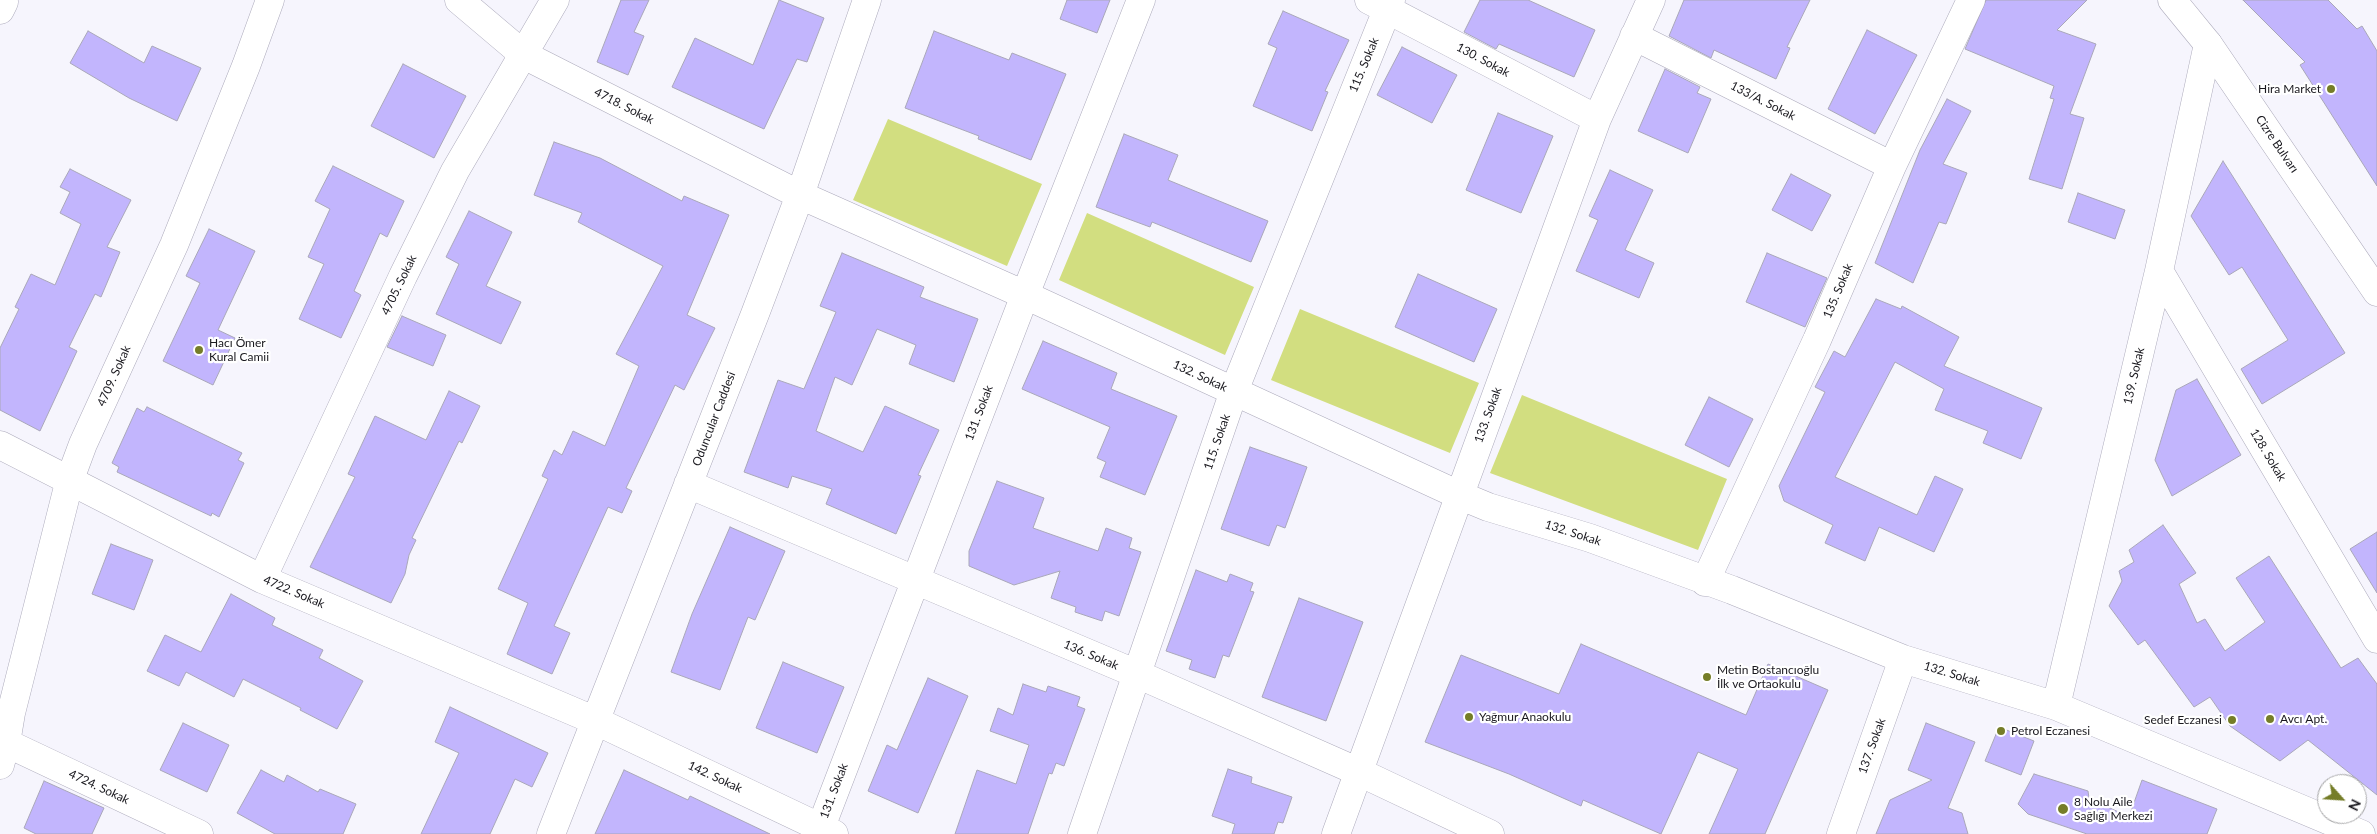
<!DOCTYPE html>
<meta charset="utf-8">
<style>
body{margin:0}
#map{position:relative;width:2377px;height:834px;overflow:hidden;background:#f6f5fd;font-family:Lato,sans-serif}
canvas{display:block}
.north{position:absolute;left:2317px;top:774px;width:50px;height:50px;box-sizing:border-box;background:#fff;border:1px solid #a3a3a5;border-radius:50%;rotate:116deg;font-size:14px;font-weight:700;line-height:20px;text-align:center;color:#19181e}
.north::after{content:'';display:block;margin:auto;width:18px;height:22px;background:#757d28;clip-path:polygon(50% 0,100% 100%,50% 72%,0 100%)}
</style>
<div id="map">
<canvas width="2377" height="834"></canvas>
<div class="north">N</div>
</div>
<script>
const context = document.querySelector('canvas').getContext('2d');
context.lineJoin = 'round';
function paint(path, color) { context.fillStyle = color; context.fill(path, 'evenodd'); }
const toPath = rows => new Path2D(rows.map(r => 'M' + r).join(''));
function stroke(path, color, width, dash) { context.strokeStyle = color; context.lineWidth = width; context.lineCap = dash ? 'butt' : 'round'; context.setLineDash(dash || []); context.stroke(path); }
function write(font, color, halo, rows, align = 'center') {
  context.font = font + ' Lato,sans-serif'; context.lineWidth = 4.5; context.setLineDash([]); context.textBaseline = 'middle'; context.strokeStyle = halo; context.fillStyle = color; for (const [text, x, y, turn = 0] of rows) {
    context.save(); context.translate(x, y); context.rotate((+turn || 0) * Math.PI / 180); context.textAlign = isNaN(turn) ? turn : align; if (halo) context.strokeText(text, 0, 0); context.fillText(text, 0, 0); context.restore();
  }
}
const green = toPath([
 [888,119,1042,184,1007,266,853,200],
 [1087,213,1254,287,1225,355,1059,280],
 [1300,309,1479,383,1450,453,1271,380],
 [1522,395,1727,479,1698,550,1490,473]
]);
const building = toPath([
 [621,0,649,0,634,32,644,36,628,75,597,62,621,0],
 [779,0,824,18,807,62,797,59,764,129,672,87,695,38,753,65,779,0],
 [1067,0,1110,0,1097,33,1060,19,1067,0],
 [1480,0,1528,0,1595,30,1574,77,1499,44,1496,49,1464,32,1480,0],
 [1684,0,1810,0,1787,47,1790,48,1776,79,1714,50,1711,58,1669,36,1684,0],
 [1986,0,2087,0,2057,30,2096,44,2070,114,2084,118,2062,189,2029,179,2054,99,2050,98,2054,86,1965,49,1986,0],
 [2243,0,2328,0,2357,29,2362,26,2377,51,2377,186,2300,65,2305,62,2243,0],
 [1283,11,1349,40,1325,91,1328,92,1312,131,1253,106,1277,48,1268,44,1283,11],
 [1867,30,1917,55,1875,134,1828,109,1867,30],
 [88,31,144,63,152,46,201,68,177,121,129,98,70,63,88,31],
 [934,31,1009,60,1012,53,1066,74,1031,160,978,139,979,136,905,108,934,31],
 [1402,47,1457,75,1432,123,1377,95,1402,47],
 [403,64,466,96,434,158,371,126,403,64],
 [1665,69,1700,87,1697,93,1711,99,1688,153,1638,131,1665,69],
 [1947,99,1971,111,1943,164,1967,173,1946,224,1939,222,1913,283,1875,263,1920,150,1947,99],
 [1498,113,1553,136,1521,213,1466,190,1498,113],
 [1124,134,1178,155,1168,180,1268,221,1251,262,1152,222,1150,227,1096,207,1124,134],
 [554,142,600,158,682,201,684,196,729,215,687,315,715,328,684,390,675,385,626,488,632,491,622,513,608,507,554,626,570,633,552,674,507,654,528,603,498,589,548,479,542,476,554,450,562,455,573,431,605,446,639,366,616,354,663,266,578,222,582,213,534,195,554,142],
 [2223,161,2345,353,2262,404,2241,369,2288,340,2242,267,2229,275,2191,216,2223,161],
 [333,166,404,201,387,237,380,233,354,291,361,295,341,338,299,319,324,264,308,257,330,209,315,201,333,166],
 [70,169,131,200,107,247,120,252,101,297,95,294,69,347,77,351,40,431,0,410,0,348,19,309,15,307,31,274,55,285,81,224,60,213,70,192,60,187,70,169],
 [1610,170,1653,190,1625,250,1654,263,1639,298,1576,271,1598,220,1589,216,1610,170],
 [1791,174,1831,195,1812,231,1772,210,1791,174],
 [2078,193,2125,210,2115,239,2068,222,2078,193],
 [469,211,512,232,486,286,521,302,501,344,436,314,459,264,446,257,469,211],
 [209,229,255,251,218,330,235,338,213,385,163,361,200,283,186,276,209,229],
 [842,253,924,287,920,297,978,319,954,382,909,364,916,345,877,329,852,385,835,377,816,431,863,452,885,406,939,430,918,475,921,476,896,534,826,504,832,489,792,476,788,488,744,472,778,380,804,389,836,312,820,306,842,253],
 [1767,253,1827,278,1805,327,1746,302,1767,253],
 [1418,274,1497,309,1474,362,1395,327,1418,274],
 [1876,299,1901,309,1902,306,1959,337,1944,366,2042,408,2021,459,1983,443,1988,431,1935,410,1944,389,1895,362,1835,477,1917,515,1935,476,1963,489,1934,552,1879,527,1865,561,1825,543,1833,525,1784,501,1779,486,1825,392,1815,387,1834,351,1845,357,1876,299],
 [402,316,446,335,433,366,387,347,402,316],
 [1043,341,1117,373,1111,389,1177,416,1145,495,1100,477,1106,462,1097,458,1110,427,1022,389,1043,341],
 [2197,379,2241,455,2172,496,2155,460,2176,390,2197,379],
 [449,391,480,406,462,443,459,441,412,538,416,540,409,555,405,574,391,603,310,567,355,477,348,474,375,416,426,440,449,391],
 [1709,397,1753,419,1729,467,1685,445,1709,397],
 [147,407,242,453,238,460,244,463,219,517,212,513,211,516,117,472,119,467,112,463,137,408,144,412,147,407],
 [1250,447,1307,467,1285,528,1277,525,1269,546,1221,529,1250,447],
 [997,481,1044,498,1033,528,1098,551,1106,528,1132,538,1129,548,1141,552,1119,616,1105,611,1102,621,1075,612,1076,607,1051,598,1060,571,1014,585,969,566,969,551,997,481],
 [2163,525,2196,573,2179,584,2197,623,2205,619,2225,651,2265,622,2236,578,2269,556,2341,668,2358,658,2377,684,2377,795,2308,740,2280,761,2230,726,2210,697,2194,707,2145,640,2138,645,2109,606,2122,581,2119,571,2134,562,2129,550,2163,525],
 [730,527,785,551,755,620,748,617,720,690,671,672,692,614,730,527],
 [2377,532,2377,593,2350,549,2377,532],
 [111,544,153,560,134,610,92,594,111,544],
 [1196,570,1227,582,1230,574,1253,583,1250,591,1254,592,1229,657,1223,655,1215,678,1189,669,1192,660,1166,651,1196,570],
 [231,594,275,618,272,625,323,650,319,658,363,681,337,729,300,710,301,708,243,679,234,697,186,672,179,686,147,671,165,635,201,652,231,594],
 [1299,598,1363,622,1326,721,1262,697,1299,598],
 [1581,644,1746,715,1768,664,1828,690,1765,834,1709,834,1738,769,1698,752,1661,834,1583,800,1581,806,1509,774,1425,742,1461,655,1559,694,1581,644],
 [783,662,844,687,817,753,756,728,783,662],
 [928,678,968,696,918,813,868,791,887,745,897,750,928,678],
 [1023,684,1046,692,1048,686,1080,697,1077,706,1085,709,1064,766,1056,763,1052,774,1049,773,1028,834,955,834,977,770,1016,784,1029,745,990,731,998,708,1013,715,1023,684],
 [450,707,548,753,532,787,515,779,490,834,421,834,459,753,435,742,450,707],
 [183,723,229,745,207,792,160,770,183,723],
 [1926,723,1975,742,1948,808,1962,813,1968,834,1876,834,1890,800,1932,780,1908,770,1926,723],
 [1999,727,2034,741,2021,775,1985,761,1999,727],
 [1228,769,1252,777,1251,783,1292,797,1283,823,1278,822,1274,834,1232,834,1235,824,1212,816,1228,769],
 [261,770,284,782,287,775,318,792,320,789,356,804,343,834,275,834,237,813,261,770],
 [624,770,688,800,690,796,770,834,595,834,624,770],
 [2034,774,2088,791,2089,798,2129,817,2142,780,2217,809,2207,834,2087,834,2028,814,2018,804,2034,774],
 [44,781,104,808,92,834,36,834,24,828,44,781]
]);
const minor = toPath([
 [459,0,524,55,800,195,1025,295,1459,495,1488,507,1590,538,1732,590,1903,659,2056,706,2361,834],
 [1369,0,1597,119],
 [0,10,4,2],
 [1634,36,1892,166],
 [2159,271,2377,639],
 [0,445,262,579,596,721,834,834],
 [688,484,1137,674,1359,772,1490,834],
 [262,579,403,276,455,171,555,0],
 [1705,582,1817,340,1892,166,1971,0],
 [2056,706,2159,271,2208,44],
 [0,740,199,834],
 [0,765,6,743,11,713,70,479,83,444,174,245,246,66,270,0],
 [821,827,1025,295,1141,0],
 [551,834,755,314,800,195,867,0],
 [1082,834,1234,391,1391,0],
 [1336,834,1597,119,1651,0],
 [1841,834,1903,659]
]);
const major = toPath([
 [2172,0,2208,44,2377,292]
]);
const markers = [
 [2331,89,5,"#757d28"],
 [199,350,5,"#757d28"],
 [1707,677,5,"#757d28"],
 [1469,717,5,"#757d28"],
 [2270,719,5,"#757d28"],
 [2232,720,5,"#757d28"],
 [2001,731,5,"#757d28"],
 [2063,809,6,"#757d28"]
];
const streetNames = [
 ["130. Sokak",1483,60,28],
 ["115. Sokak",1364,65,-67],
 ["133/A. Sokak",1763,101,27],
 ["4718. Sokak",624,106,27],
 ["Cizre Bulvarı",2277,144,56],
 ["4705. Sokak",399,285,-64],
 ["135. Sokak",1838,291,-67],
 ["4709. Sokak",114,376,-66],
 ["132. Sokak",1200,376,25],
 ["139. Sokak",2134,376,-77],
 ["131. Sokak",979,413,-69],
 ["133. Sokak",1488,415,-70],
 ["Oduncular Caddesi",714,419,-69],
 ["115. Sokak",1217,442,-71],
 ["128. Sokak",2268,455,59],
 ["132. Sokak",1573,533,18],
 ["4722. Sokak",294,592,23],
 ["136. Sokak",1091,655,23],
 ["132. Sokak",1952,674,17],
 ["137. Sokak",1872,746,-70],
 ["142. Sokak",715,777,25],
 ["4724. Sokak",99,787,25],
 ["131. Sokak",834,791,-69]
];
const poiNames = [
 ["Hira Market",2321,89,"right"],
 ["Hacı Ömer",209,343],
 ["Kural Camii",209,357],
 ["Metin Bostancıoğlu",1717,670],
 ["İlk ve Ortaokulu",1717,684],
 ["Yağmur Anaokulu",1479,717],
 ["Avcı Apt.",2280,719],
 ["Sedef Eczanesi",2222,720,"right"],
 ["Petrol Eczanesi",2011,731],
 ["8 Nolu Aile",2074,802],
 ["Sağlığı Merkezi",2074,816]
];
paint(green, '#d2de80');
paint(building, '#c2b5fd');
stroke(building, '#a9a7b9', 1);
stroke(minor, '#acaabb', 29);
stroke(major, '#acaabb', 29);
stroke(minor, '#fff', 28);
stroke(major, '#fff', 28);
for (const [x, y, r, color] of markers) { const dot = new Path2D(); dot.arc(x, y, r, 0, 2 * Math.PI); context.fillStyle = color; context.fill(dot); stroke(dot, '#fff', 2); }
write('12px', '#19181e', '#fff', streetNames);
write('12px', '#19181e', '#fff', poiNames, 'left');
</script>
